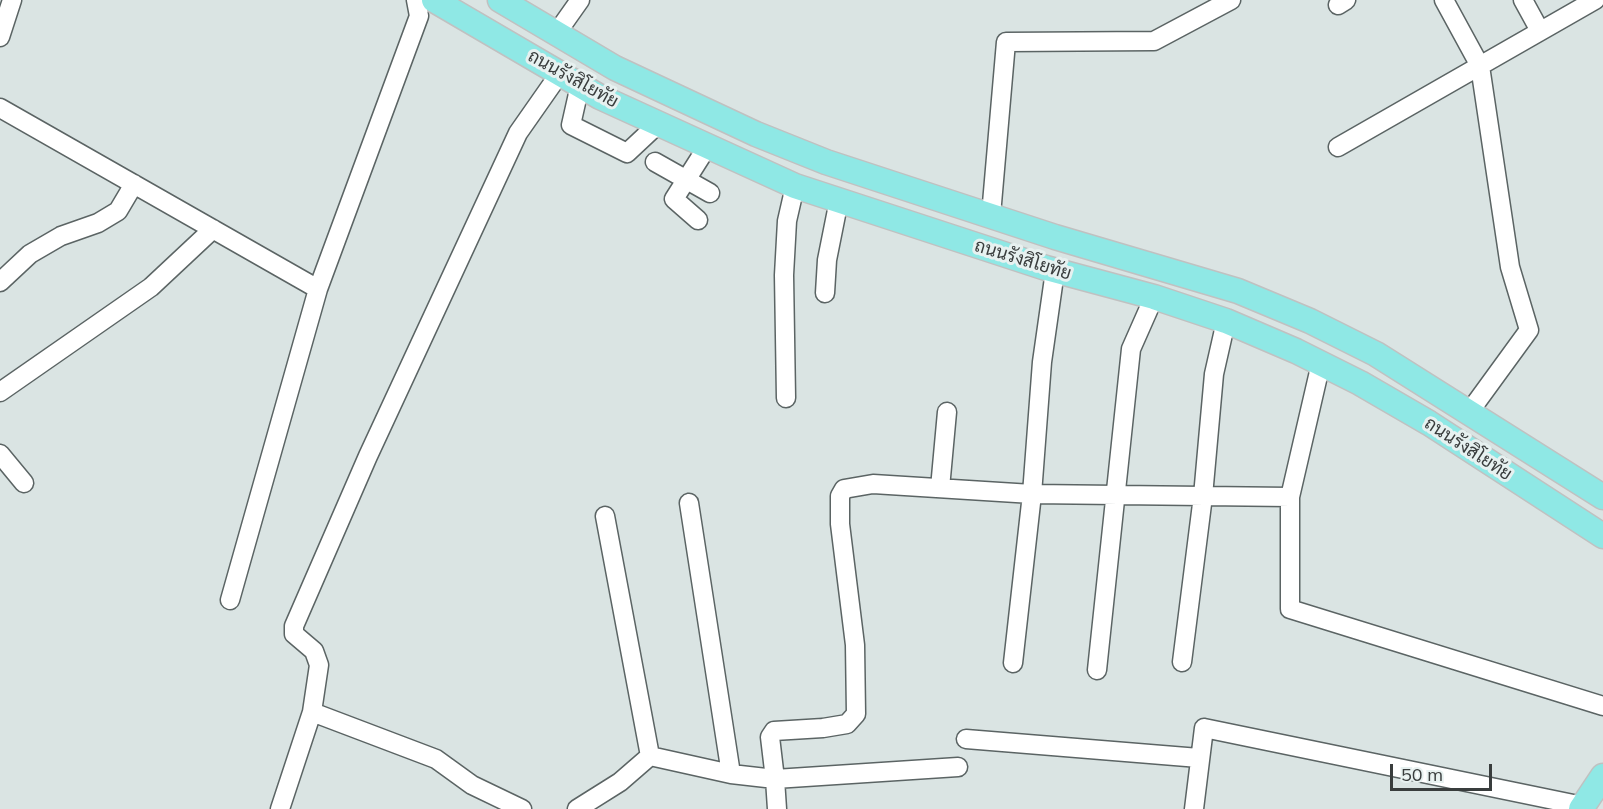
<!DOCTYPE html>
<meta charset="utf-8">
<style>
body{margin:0}
#map{position:relative;width:1603px;height:809px;overflow:hidden;background:#dae4e3;font-family:Mulish,sans-serif}
canvas{display:block}
.scale{position:absolute;left:1390px;top:764px;width:102px;height:27px;box-sizing:border-box;border:3px solid #393d3d;border-top:0;padding-left:8px;font-size:18px;line-height:21px;white-space:nowrap;color:#393d3d;-webkit-text-stroke:4px #e7f1f0;paint-order:stroke}
</style>
<div id="map">
<canvas width="1603" height="809"></canvas>
<div class="scale">50 m</div>
</div>
<script>
const context = document.querySelector('canvas').getContext('2d');
context.lineJoin = 'round';
const toPath = rows => new Path2D(rows.map(r => 'M' + r).join(''));
function stroke(path, color, width, dash) { context.strokeStyle = color; context.lineWidth = width; context.lineCap = dash ? 'butt' : 'round'; context.setLineDash(dash || []); context.stroke(path); }
function write(font, color, halo, rows, align = 'center') {
  context.font = font + ' Mulish,Sarabun,sans-serif'; context.lineWidth = 6; context.setLineDash([]); context.textBaseline = 'middle'; context.strokeStyle = halo; context.fillStyle = color; for (const [text, x, y, turn = 0] of rows) {
    context.save(); context.translate(x, y); context.rotate((+turn || 0) * Math.PI / 180); context.textAlign = isNaN(turn) ? turn : align; if (halo) context.strokeText(text, 0, 0); context.fillText(text, 0, 0); context.restore();
  }
}
const minor = toPath([
 [1444,0,1480,66,1510,267,1529,330,1470,411],
 [1523,0,1540,31],
 [1338,5,1346,0],
 [556,34,580,0],
 [0,37,12,0],
 [580,85,571,125,627,153,658,124],
 [0,108,318,289],
 [1338,147,1595,0],
 [655,162,710,193],
 [991,215,1006,42,1154,41,1231,0],
 [698,220,674,199,707,147],
 [0,282,30,254,61,236,98,223,118,211,134,184],
 [825,293,827,260,839,200],
 [1321,363,1290,497,1290,609,1603,706],
 [0,392,151,287,213,229],
 [786,398,784,275,787,221,795,186],
 [0,454,24,483],
 [940,488,947,412],
 [689,503,731,774],
 [605,516,650,756],
 [230,600,318,289,419,16,416,0],
 [1182,662,1203,496,1214,374,1226,321],
 [1013,663,1032,494,1042,362,1055,271],
 [1097,670,1131,349,1154,297],
 [312,712,436,759,472,785,522,809],
 [966,739,1199,758],
 [650,756,731,774,775,779,777,809],
 [958,767,775,779,770,737,774,731,823,728,847,724,856,714,855,645,840,524,840,496,844,489,873,484,1032,494,1290,497],
 [280,809,312,712,319,665,314,651,294,634,294,626,368,456,518,133,560,73],
 [577,809,620,782,650,756],
 [1194,809,1204,728,1583,806]
]);
const major = toPath([
 [434,0,600,97,795,186,1046,268,1154,297,1226,321,1296,351,1360,383,1429,423,1603,536],
 [500,0,615,68,756,134,826,162,1055,237,1238,291,1310,321,1376,354,1603,497],
 [1581,809,1603,776]
]);
const streetNames = [
 ["ถนนรังสิโยทัย",573,79,29],
 ["ถนนรังสิโยทัย",1023,260,17],
 ["ถนนรังสิโยทัย",1468,449,33]
];
stroke(minor, '#5b6464', 21);
stroke(major, '#c0c1c1', 27);
stroke(minor, '#fff', 18);
stroke(major, '#8fe8e5', 24);
write('18px', '#393d3d', '#e7f1f0', streetNames);
</script>
